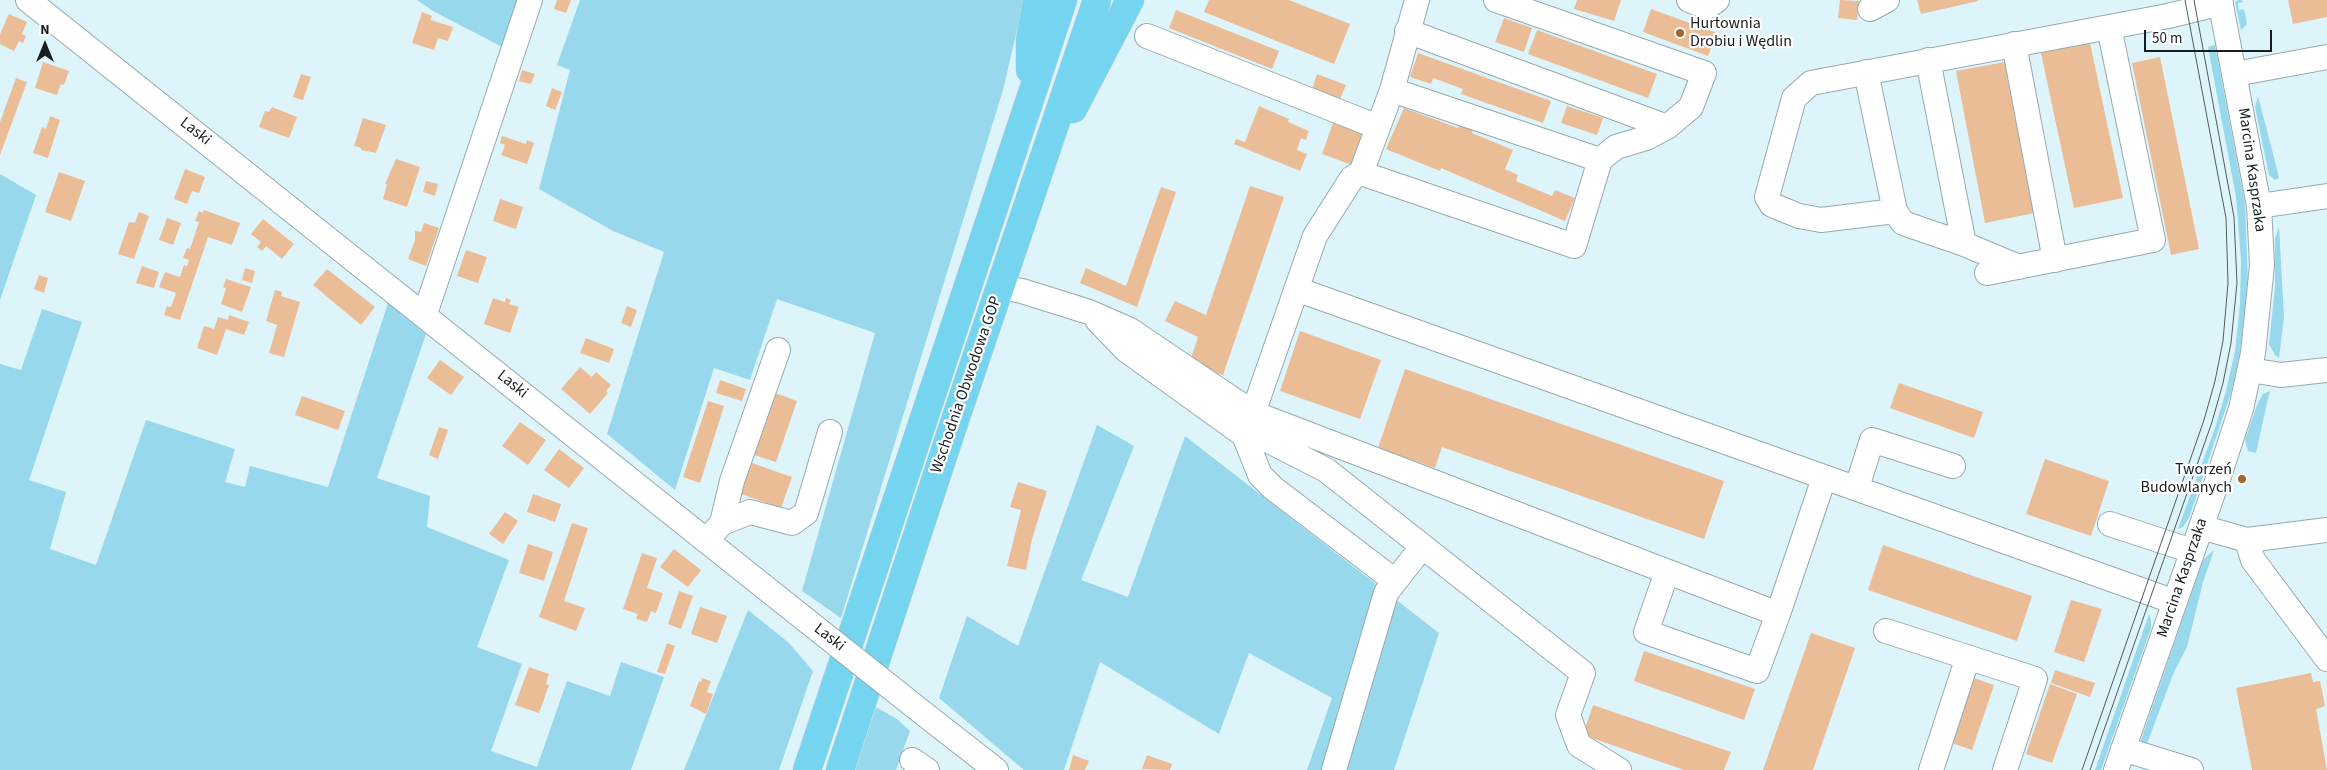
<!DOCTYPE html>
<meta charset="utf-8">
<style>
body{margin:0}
#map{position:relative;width:2327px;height:770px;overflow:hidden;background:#def4fb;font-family:"Source Sans 3",sans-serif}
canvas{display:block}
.north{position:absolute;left:20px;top:20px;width:50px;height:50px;-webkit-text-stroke:4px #fff;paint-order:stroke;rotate:0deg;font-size:14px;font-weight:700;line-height:20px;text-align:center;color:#161e21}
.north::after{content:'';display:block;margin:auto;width:18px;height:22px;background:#161e21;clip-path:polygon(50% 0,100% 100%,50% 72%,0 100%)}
.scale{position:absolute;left:2144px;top:30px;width:128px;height:22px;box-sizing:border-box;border:2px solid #161e21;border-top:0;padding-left:6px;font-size:15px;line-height:18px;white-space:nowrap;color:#161e21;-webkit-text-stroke:4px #fff;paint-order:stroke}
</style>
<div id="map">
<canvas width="2327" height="770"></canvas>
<div class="north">N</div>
<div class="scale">50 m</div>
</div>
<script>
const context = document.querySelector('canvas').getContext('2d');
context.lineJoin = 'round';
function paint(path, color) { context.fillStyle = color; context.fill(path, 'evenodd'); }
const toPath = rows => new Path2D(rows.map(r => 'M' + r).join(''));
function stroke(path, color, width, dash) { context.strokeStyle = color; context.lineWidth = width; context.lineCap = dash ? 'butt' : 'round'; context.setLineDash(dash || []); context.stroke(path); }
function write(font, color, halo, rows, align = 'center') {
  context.font = font + ' "Source Sans 3",sans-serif'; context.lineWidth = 4.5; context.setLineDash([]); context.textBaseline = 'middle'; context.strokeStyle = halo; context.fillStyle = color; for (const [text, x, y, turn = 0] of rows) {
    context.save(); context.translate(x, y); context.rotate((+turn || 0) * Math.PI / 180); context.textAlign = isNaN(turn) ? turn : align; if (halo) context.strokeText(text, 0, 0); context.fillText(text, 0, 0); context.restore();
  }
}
const green = toPath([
 [417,0,525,0,508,50,433,11],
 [580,0,1024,0,1003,90,841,618,802,591,875,333,777,299,750,380,714,368,675,490,607,434,664,252,613,231,539,189,570,70,557,65],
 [2238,0,2242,0,2243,2,2238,3,2239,10,2244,9,2247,24,2241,30,2235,2],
 [2215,45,2245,204,2248,284,2240,352,2231,393,2189,518,2183,527,2178,529,2215,428,2226,391,2235,351,2240,304,2241,260,2236,197,2208,47],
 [2258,96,2278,173,2279,178,2275,180,2269,175,2255,107],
 [0,174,36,195,0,300],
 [2279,226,2284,317,2279,358,2275,355,2269,344,2275,287,2275,239],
 [388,303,426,334,377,478,430,496,427,527,509,560,477,647,522,664,491,751,537,767,567,681,610,696,621,662,664,677,631,770,0,770,0,364,21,370,42,309,82,322,29,480,66,492,50,549,96,565,146,420,235,449,225,482,245,487,250,466,328,487],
 [2270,391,2267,403,2256,453,2248,451,2245,440,2257,405,2263,394],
 [1097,425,1134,446,1081,580,1128,597,1185,436,1439,633,1394,770,1307,770,1332,698,1249,653,1219,734,1100,662,1064,770,1024,770,939,698,967,616,1018,646],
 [2214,550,2203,582,2187,647,2174,672,2145,749,2141,740,2203,560],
 [748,610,789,643,813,671,779,770,684,770],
 [2149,614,2151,620,2151,628,2101,770,2095,770],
 [876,707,897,719,910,731,896,770,855,770]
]);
const building = toPath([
 [557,0,571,0,566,13,554,9],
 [1209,0,1289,0,1350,24,1334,64,1204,12],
 [1577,0,1621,0,1614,21,1574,9],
 [1840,0,1859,1,1857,20,1838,18],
 [1917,0,1978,0,1978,1,1921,14],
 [2288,0,2327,0,2327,17,2293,24],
 [1651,9,1717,33,1708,56,1643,32],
 [1176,10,1279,51,1272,69,1169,28],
 [422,12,432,16,430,20,453,27,448,41,438,38,434,50,412,43],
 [9,14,27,22,22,34,26,36,23,43,19,41,14,51,0,44,0,34],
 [1504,18,1532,28,1524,52,1495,42],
 [1537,30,1657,74,1648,98,1528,54],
 [2090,43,2123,198,2074,208,2041,53],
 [1418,53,1551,101,1543,123,1461,94,1463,89,1433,78,1431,84,1410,77],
 [2160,57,2199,249,2171,255,2132,63],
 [43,62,69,71,64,85,61,84,57,95,35,88],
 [2005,62,2034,213,1985,223,1956,71],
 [522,70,535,74,531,84,519,81],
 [301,74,311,77,303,100,293,97],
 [1317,74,1346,85,1340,99,1312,89],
 [16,78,27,82,0,155,0,122],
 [552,88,562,92,555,110,546,106],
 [1259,106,1289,119,1288,122,1309,131,1306,140,1301,138,1297,150,1307,154,1300,171,1234,144,1236,139,1245,142],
 [1567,106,1603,118,1597,135,1561,123],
 [272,107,297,117,289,138,259,127,265,111,269,112],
 [1404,108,1458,128,1460,124,1473,130,1472,133,1513,150,1505,169,1518,175,1516,181,1552,196,1555,190,1575,198,1565,221,1441,168,1440,171,1386,149],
 [50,116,60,120,48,158,33,153,42,127,46,129],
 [363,118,386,125,376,153,361,150,361,148,354,146],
 [1333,123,1364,134,1352,165,1322,154],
 [502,136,526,144,527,140,534,143,527,164,501,155,505,145,500,143],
 [396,159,420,167,407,207,383,199,387,184,385,184],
 [185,169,205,177,199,193,192,191,187,204,174,199],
 [59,172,85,181,71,221,45,212],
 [426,181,438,184,435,196,423,192],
 [1250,186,1284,197,1223,375,1189,364,1198,337,1165,321,1175,301,1206,315],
 [1161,187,1176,192,1137,307,1080,283,1086,268,1126,286],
 [500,199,523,207,516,229,493,221],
 [204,210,240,223,232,245,208,237,180,320,164,315,167,306,171,307,176,293,159,287,165,272,180,277,184,265,187,266,189,260,183,258,187,248,190,249,199,222,195,221,199,211,203,213],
 [139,212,149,216,134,259,118,254,129,222,135,223],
 [167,218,181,223,173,245,159,240],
 [263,219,294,244,282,259,266,246,262,251,257,247,261,242,251,234],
 [424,223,439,228,426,266,408,259,415,240,415,231,421,232],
 [466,250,487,257,478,283,457,276],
 [142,266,159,272,154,288,136,283],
 [245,268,255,271,252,283,242,280],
 [327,269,375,307,361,325,313,285],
 [39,275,48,278,44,293,34,289],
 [226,279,251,287,242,312,221,304,226,288,223,287],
 [275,290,282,292,281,296,300,302,284,357,269,353,277,325,266,321],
 [493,298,505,302,506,298,511,300,509,304,519,307,510,333,484,324],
 [627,306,637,310,631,327,621,323],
 [229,315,249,322,244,335,226,329,217,355,197,348,204,326,214,329,218,317,228,320],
 [1300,331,1381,360,1360,419,1280,391],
 [586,338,614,349,609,363,580,353],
 [440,360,464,377,451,395,427,378],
 [580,367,592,377,596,372,611,385,606,391,608,393,590,414,561,389],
 [1405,369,1724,481,1704,539,1442,447,1435,468,1378,448],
 [720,380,746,389,742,401,716,393],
 [1899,383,1983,412,1974,438,1890,408],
 [775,393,797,401,776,462,754,455],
 [302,396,345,411,338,430,295,415],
 [708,401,724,406,700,483,683,477],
 [520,422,546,440,528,465,502,446],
 [439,427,448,430,438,459,429,455],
 [559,449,584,468,569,488,544,470],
 [2045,459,2109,481,2091,536,2026,514],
 [749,462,792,477,781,508,738,493],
 [1018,482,1047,491,1032,539,1026,570,1007,566,1021,510,1010,507],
 [533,494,561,504,555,522,527,512],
 [505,512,518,521,503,544,489,534],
 [572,523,588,528,564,601,585,608,576,631,539,617],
 [528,544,553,552,544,581,519,573],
 [1883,545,2032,596,2017,641,1868,590],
 [674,549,701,570,688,587,660,567],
 [642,553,657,558,647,588,663,593,656,613,651,611,647,622,636,619,638,614,623,609],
 [679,591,693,596,681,629,668,624],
 [2071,600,2102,609,2084,662,2054,652],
 [700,607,727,616,717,643,691,634],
 [1811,633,1855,648,1813,770,1763,770],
 [667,643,675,646,665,674,657,672],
 [1644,651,1755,689,1744,720,1634,681],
 [529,667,549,674,546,684,549,685,539,713,515,705],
 [2055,670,2095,683,2090,697,2051,683],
 [2311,673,2313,682,2320,681,2325,706,2316,709,2327,770,2252,770,2236,688],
 [1971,677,1994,685,1972,750,1949,742],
 [702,678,711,681,707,692,713,694,706,714,690,706,699,681,701,682],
 [2050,684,2077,694,2052,763,2026,754],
 [1593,705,1731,752,1724,770,1684,770,1583,735],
 [1073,755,1089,761,1085,770,1069,770],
 [1147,755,1172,764,1170,770,1142,769]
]);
const minor = toPath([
 [28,0,787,605],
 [1417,0,1392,90,1361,173,1352,178,1315,236,1253,413,1778,614,1824,478],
 [1689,0,1707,7,1717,0],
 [1870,9,1887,0],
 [1407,31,1667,127],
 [1147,36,1378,127],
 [2014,44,2055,260],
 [1928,60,1964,244],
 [1866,72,1895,211,1903,223,1964,244,2019,267],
 [2235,74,2327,57],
 [1392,90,1600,160],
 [1361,173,1574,246,1600,160,1616,147,1646,138,1667,127,1691,107,1704,73,1496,0],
 [2259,206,2327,196],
 [1895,211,1821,220,1799,216,1772,205,1767,197,1794,98,1811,83,2168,16,2221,3],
 [1987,273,2153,240,2109,27],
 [1001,287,1022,291,1089,312,1130,330,1253,413,1244,435,1269,441,1326,470,1583,673,1568,715,1579,745,1619,770],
 [1296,289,2175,602],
 [425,314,530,0],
 [1098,321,1126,350,1244,435,1260,475,1273,488,1395,581],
 [2250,370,2281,375,2327,370],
 [1857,487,1872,440,1953,466],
 [722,523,732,481,778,350],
 [2110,524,2192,551],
 [2201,527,2247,540,2253,560,2327,659],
 [707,540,722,523,750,512,792,523,806,513,830,432],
 [2247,540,2327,530],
 [1667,572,1646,632,1757,671,1778,614],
 [1886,631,2035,679,2005,770],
 [928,717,996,770],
 [2123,749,2191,770],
 [912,760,927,770],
 [1334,770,1386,593,1422,547],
 [1931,770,1968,657],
 [2116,770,2220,473,2241,409,2253,353,2262,265,2259,206,2220,0]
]);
const highway = toPath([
 [1030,70,1030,40,1037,0],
 [1073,109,1130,0],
 [807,770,1063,0],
 [840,770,951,432,1097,0]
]);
const tram = toPath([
 [2082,770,2204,420,2215,381,2223,341,2228,283,2226,218,2185,0],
 [2090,770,2212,422,2223,383,2231,343,2237,283,2234,217,2194,0]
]);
const minorBridge = toPath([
 [787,605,928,717]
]);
const markers = [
 [1680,33,5,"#a4662c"],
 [2242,479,5,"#a4662c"]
];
const poiNames = [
 ["Hurtownia",1690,24],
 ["Drobiu i Wędlin",1690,42],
 ["Tworzeń",2232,470,"right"],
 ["Budowlanych",2232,488,"right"]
];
const streetNames = [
 ["Laski",195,132,38],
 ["Marcina Kasprzaka",2251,170,82],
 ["Laski",512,385,39],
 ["Wschodnia Obwodowa GOP",967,385,-71],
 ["Marcina Kasprzaka",2183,578,-71],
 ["Laski",829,638,38]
];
paint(green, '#97d8ec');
paint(building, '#ebbd97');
stroke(minor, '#95aab0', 26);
stroke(highway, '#d5d6d7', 29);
stroke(minor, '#fff', 24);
stroke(highway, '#75d4f0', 28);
stroke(tram, '#4f5b5f', 1);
stroke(minorBridge, '#95aab0', 26, []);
stroke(minorBridge, '#fff', 24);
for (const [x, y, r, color] of markers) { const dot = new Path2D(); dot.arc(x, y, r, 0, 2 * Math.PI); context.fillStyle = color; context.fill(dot); stroke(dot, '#fff', 2); }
write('16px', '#161e21', '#fff', poiNames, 'left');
write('16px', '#161e21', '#fff', streetNames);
</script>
